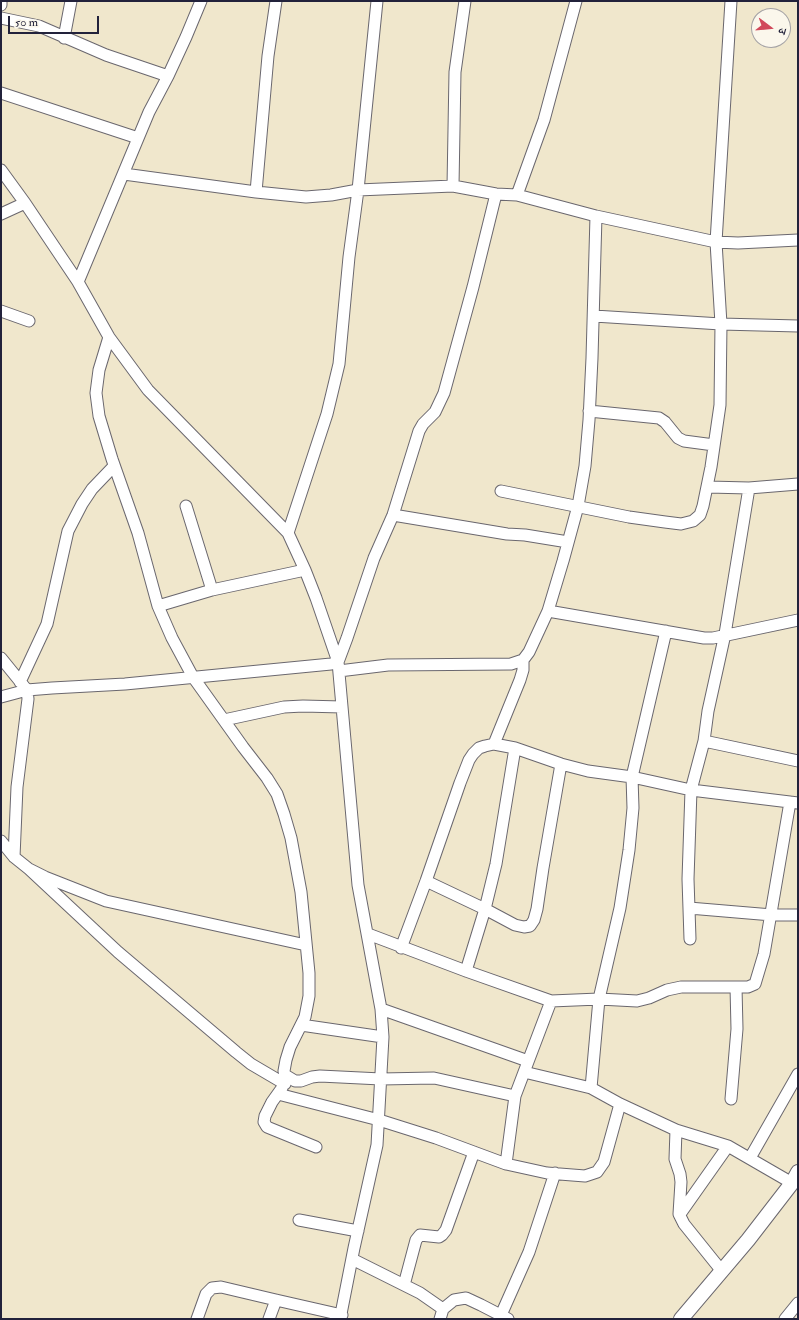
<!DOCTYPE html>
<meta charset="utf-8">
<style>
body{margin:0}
#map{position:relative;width:799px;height:1320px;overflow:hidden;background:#f0e7cc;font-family:"IM FELL Double Pica","Noto Serif Devanagari",serif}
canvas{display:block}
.frame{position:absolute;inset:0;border:2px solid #22223b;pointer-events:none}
.north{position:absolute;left:751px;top:8px;width:40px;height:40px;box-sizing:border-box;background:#fbf7ec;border:1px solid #a4a2a5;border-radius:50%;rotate:106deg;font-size:11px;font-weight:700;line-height:16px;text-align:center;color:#22223b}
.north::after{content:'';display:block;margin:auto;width:14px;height:18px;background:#d1495b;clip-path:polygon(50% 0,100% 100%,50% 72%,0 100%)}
.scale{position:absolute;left:8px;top:16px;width:91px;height:18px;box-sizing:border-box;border:2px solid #22223b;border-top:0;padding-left:5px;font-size:12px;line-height:14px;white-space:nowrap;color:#22223b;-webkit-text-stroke:3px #fbf7ec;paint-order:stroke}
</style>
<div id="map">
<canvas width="799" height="1320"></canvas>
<div class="frame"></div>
<div class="north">उ</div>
<div class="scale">50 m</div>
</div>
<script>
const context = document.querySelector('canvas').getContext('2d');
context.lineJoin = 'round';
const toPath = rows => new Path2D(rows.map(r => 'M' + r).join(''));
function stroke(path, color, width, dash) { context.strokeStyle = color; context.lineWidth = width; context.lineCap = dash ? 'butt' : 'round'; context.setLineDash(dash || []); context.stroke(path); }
const minor = toPath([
 [1,5,1,1],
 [1,18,39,26,106,55,168,76],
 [64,38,71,1],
 [1,93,138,138],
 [1,170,25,203,78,282,109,337,148,390,288,533,305,570,316,598,338,662,358,885,381,1009,383,1037,377,1145,354,1248,340,1319],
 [124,174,256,192,306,197,331,195,358,190,453,186,496,194,517,195,596,216,716,242,738,243,798,240],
 [453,186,455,72,465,1],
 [256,192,268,56,276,1],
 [517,195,544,120,576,1],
 [1,214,25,203],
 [78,282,149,112,168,76,186,37,201,1],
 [1,311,29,321],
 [594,316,721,324,798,326],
 [109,337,99,370,96,393,99,416,112,459,138,533,158,606,172,638,193,677,243,747,267,778,277,794,284,814,291,838,301,892,309,973,309,996,305,1017,290,1047,286,1060,284,1071,285,1075,295,1081,301,1081,312,1077,320,1076,381,1079,434,1078,515,1096],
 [589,411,659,418,665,422,678,438,684,441,714,445],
 [708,487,749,488,798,484],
 [501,491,629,517,665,522,681,524,693,521,700,515,703,506,711,467,720,405,721,324,716,242,731,1],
 [186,506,212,590],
 [393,515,507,534,525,535,568,542],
 [288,533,327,414,339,364,349,257,358,190,377,1],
 [158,606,212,590,305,570],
 [548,611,704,638,713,638,798,620],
 [1,658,27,690,28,699,17,787,14,857],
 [339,671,388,665,511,664,523,660,529,652,548,611,563,561,578,506,585,466,589,420,592,358,596,216],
 [20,682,47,624,68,531,82,504,92,489,114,466],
 [1,697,27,690,52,688,125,684,331,664,338,662,347,638,374,558,393,515,419,431,423,424,435,412,444,393,473,287,496,194],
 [224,720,284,707,303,706,342,707],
 [704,741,798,761],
 [494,744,520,680,523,670,523,660],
 [1,841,14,857,29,869,45,877,106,901,306,945],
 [29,869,118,952,236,1052,251,1064,285,1084],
 [426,881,485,909,515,925,524,927,530,926,534,920,537,909,543,868,561,764],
 [689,908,772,915,798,915],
 [368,934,466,971,551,1001,599,999,637,1001,649,998,667,990,681,987,748,987,755,984,764,954,790,802],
 [690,939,688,879,691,790,704,741,708,711,725,634,749,488],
 [401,948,426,881,460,783,469,760,473,754,479,748,485,746,494,744,515,748,561,764,588,771,632,777,691,790,798,803],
 [466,971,485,909,496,864,515,748],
 [381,1009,528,1061],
 [301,1025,383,1037],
 [524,1072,591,1088,620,1104,676,1130,728,1146,792,1183],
 [282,1088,272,1102,265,1116,264,1122,267,1127,316,1147],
 [591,1088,599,999,620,908,629,850,633,808,632,777,666,631],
 [278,1094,379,1120,436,1138,506,1164,547,1173,585,1176,597,1172,604,1162,620,1104],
 [731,1099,737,1029,736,987],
 [676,1130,675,1159,680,1174,681,1182,679,1214,684,1224,721,1270],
 [750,1158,798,1074],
 [506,1164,515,1096,551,1001],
 [680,1214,728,1146],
 [299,1220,358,1231],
 [352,1259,420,1293,443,1309],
 [404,1285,416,1240,420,1235,439,1237,442,1235,446,1230,474,1152],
 [501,1315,529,1252,555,1173],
 [197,1319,206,1294,212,1288,221,1287,276,1300,342,1315],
 [269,1319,276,1300],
 [440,1319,443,1309,454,1300,466,1298,481,1305,508,1319],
 [785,1319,798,1303]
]);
const tertiary = toPath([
 [681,1319,748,1240,792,1183,798,1172]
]);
stroke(minor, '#6a676e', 13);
stroke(tertiary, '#6a676e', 16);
stroke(minor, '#fff', 11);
stroke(tertiary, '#fff', 14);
</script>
